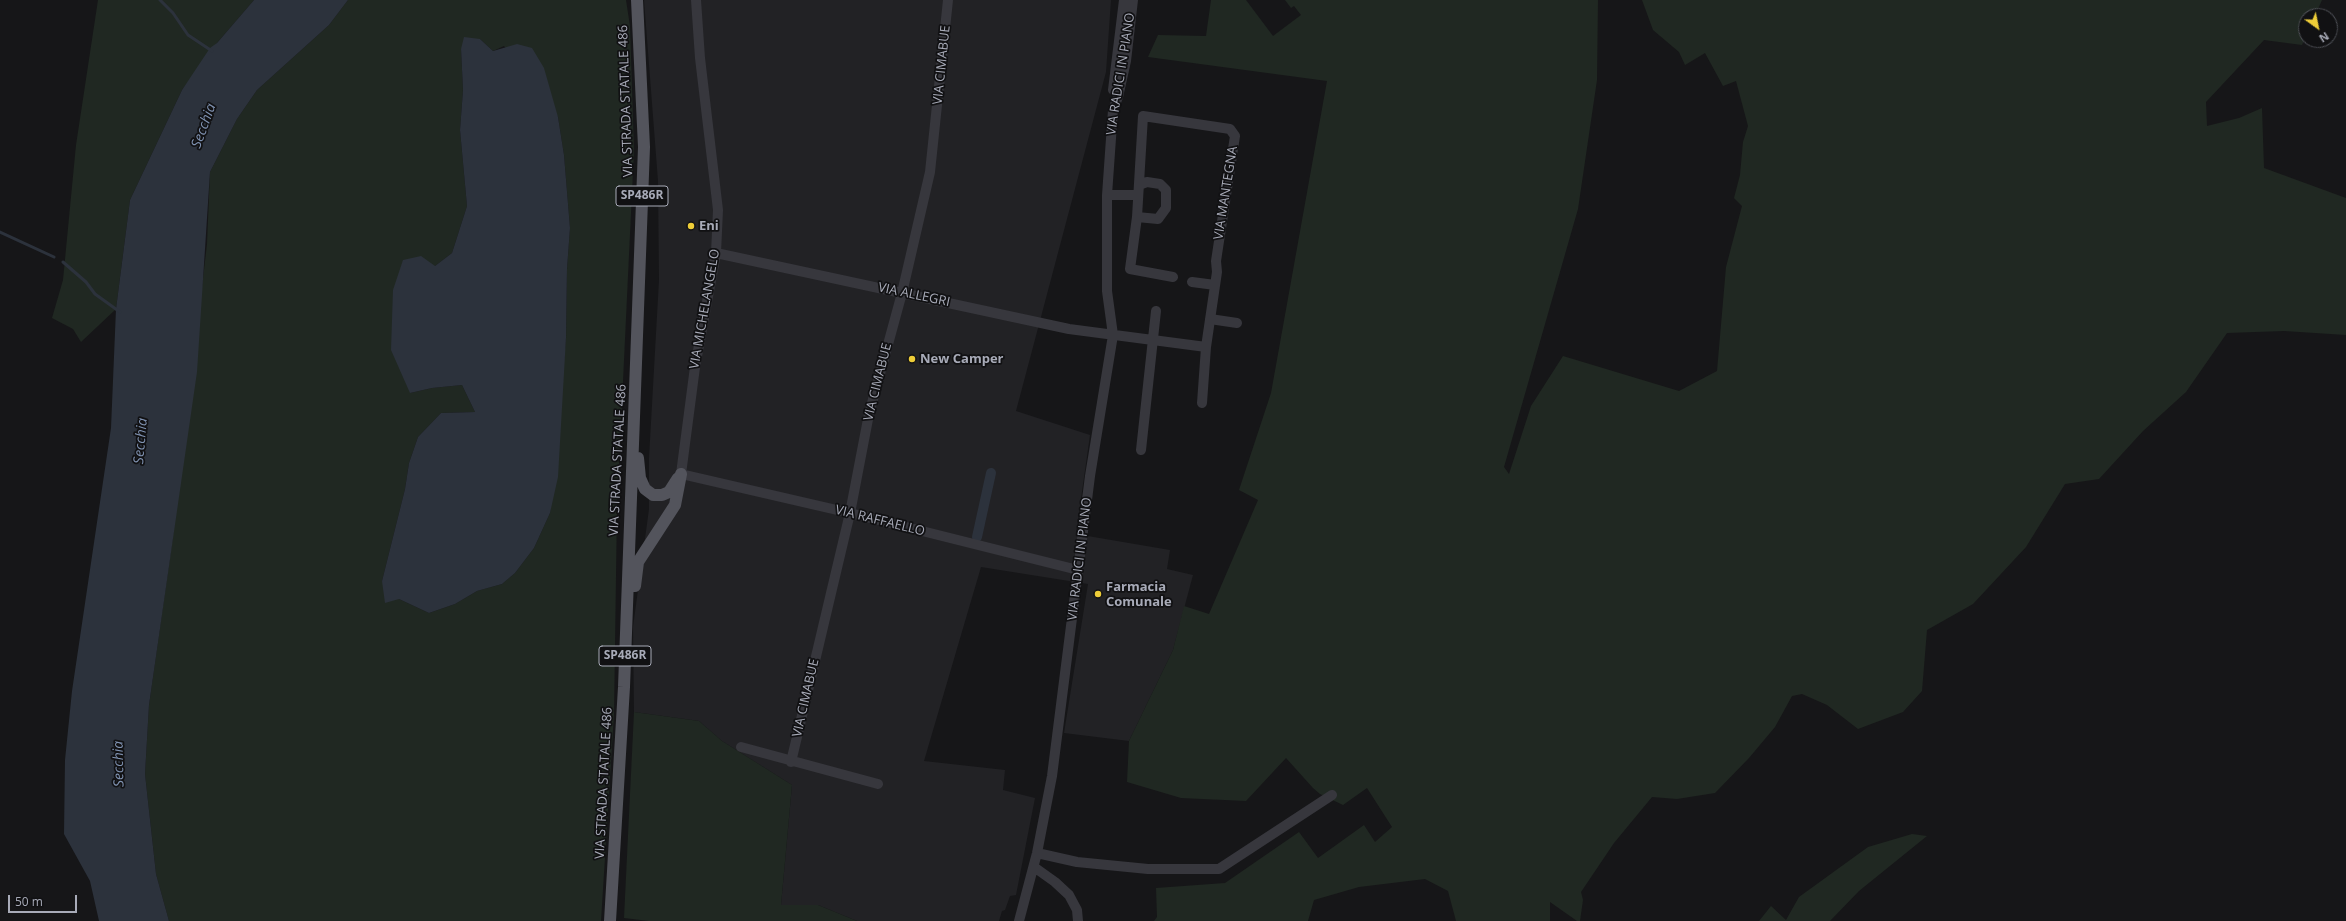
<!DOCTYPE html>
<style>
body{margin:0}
#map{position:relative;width:2346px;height:921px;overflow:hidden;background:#161618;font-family:"Open Sans",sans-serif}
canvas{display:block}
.north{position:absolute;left:2298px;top:8px;width:40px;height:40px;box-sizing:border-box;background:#111113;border:1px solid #4d4f55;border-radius:50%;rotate:147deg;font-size:11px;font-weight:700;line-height:16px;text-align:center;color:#a8abb8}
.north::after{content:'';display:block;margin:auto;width:14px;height:18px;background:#eecd38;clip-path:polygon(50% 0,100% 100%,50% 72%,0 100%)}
.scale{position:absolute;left:8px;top:895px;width:69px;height:18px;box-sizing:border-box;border:2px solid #a8abb8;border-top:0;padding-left:5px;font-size:12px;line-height:14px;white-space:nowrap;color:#a8abb8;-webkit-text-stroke:3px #111113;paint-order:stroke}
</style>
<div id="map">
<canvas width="2346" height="921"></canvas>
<div class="north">N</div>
<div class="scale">50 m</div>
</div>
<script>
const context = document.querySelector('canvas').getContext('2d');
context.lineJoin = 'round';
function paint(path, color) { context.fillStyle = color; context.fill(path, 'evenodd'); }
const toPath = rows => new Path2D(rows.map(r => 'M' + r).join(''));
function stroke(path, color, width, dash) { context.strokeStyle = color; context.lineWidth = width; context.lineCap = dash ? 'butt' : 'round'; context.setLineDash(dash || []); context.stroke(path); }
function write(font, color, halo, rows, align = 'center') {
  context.font = font + ' "Open Sans",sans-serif'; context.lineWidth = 3.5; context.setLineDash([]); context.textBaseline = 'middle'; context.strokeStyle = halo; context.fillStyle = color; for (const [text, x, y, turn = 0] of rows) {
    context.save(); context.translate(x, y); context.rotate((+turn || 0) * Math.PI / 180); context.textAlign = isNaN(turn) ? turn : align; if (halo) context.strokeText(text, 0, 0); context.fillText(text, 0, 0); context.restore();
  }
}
const built = toPath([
 [644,0,1111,0,1106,72,1016,411,1090,435,1076,534,1170,550,1167,569,1193,575,1173,650,1129,741,1064,733,1088,584,981,567,924,761,1005,770,1003,790,1035,798,1016,895,1010,896,1005,910,1002,911,999,921,857,921,818,905,781,905,792,785,722,741,699,721,634,712,633,627,649,509,649,458,659,280,658,181]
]);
const green = toPath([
 [98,0,254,0,217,43,182,90,130,200,116,309,81,342,73,329,52,318,63,280,76,145],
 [348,0,626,0,630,26,634,150,617,507,614,714,601,921,169,921,156,874,145,774,149,705,172,543,207,244,210,172,237,119,257,90,329,25],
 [480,39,493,51,504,46,558,117,564,155,570,228,567,269,566,338,550,513,534,548,515,573,502,584,477,591,455,604,429,613,399,599,382,581,405,489,409,463,418,437,441,413,475,412,462,385,432,388,410,393,435,266,452,253,467,206,460,130,463,90,461,49],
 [1211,0,1246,0,1273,36,1301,15,1294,6,1291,8,1285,0,1598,0,1597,80,1578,209,1504,467,1509,474,1531,406,1563,356,1679,391,1717,371,1726,267,1742,206,1734,198,1740,175,1743,142,1748,126,1736,81,1723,86,1705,53,1685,65,1679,52,1653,30,1642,0,2322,0,2315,16,2306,16,2306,36,2302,45,2264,40,2206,102,2207,126,2239,118,2262,108,2264,168,2346,198,2346,335,2284,331,2227,333,2186,392,2143,431,2099,479,2065,484,2026,547,1973,604,1927,630,1922,691,1903,712,1858,729,1827,705,1802,694,1792,696,1775,727,1749,758,1715,793,1677,799,1652,797,1614,843,1581,892,1583,900,1580,921,1577,921,1550,902,1550,921,1456,921,1448,891,1425,879,1359,887,1314,900,1308,921,1154,921,1157,917,1156,888,1225,883,1299,832,1318,858,1364,825,1375,842,1392,827,1367,788,1343,805,1320,794,1313,788,1286,758,1246,801,1181,798,1127,782,1129,741,1173,650,1184,606,1209,614,1258,500,1239,490,1271,393,1327,81,1148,57,1158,35,1206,36],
 [634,712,699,721,722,741,792,785,781,905,818,905,857,921,649,921,624,918],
 [1912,834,1927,836,1859,891,1830,921,1759,921,1771,906,1786,920,1799,897,1868,847]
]);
const water = toPath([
 [254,0,348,0,329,25,257,90,237,119,210,172,197,372,149,705,145,774,156,874,169,921,99,921,90,881,64,834,65,760,72,691,111,428,116,309,130,200,182,90,210,48,217,43],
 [464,37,480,39,493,51,517,44,532,48,544,68,558,117,564,155,570,228,567,269,566,338,558,477,550,513,534,548,515,573,502,584,477,591,455,604,429,613,399,599,385,603,382,581,405,489,409,463,418,437,441,413,475,412,462,385,432,388,410,393,391,350,393,290,403,260,421,256,435,266,452,253,467,206,460,130,463,90,461,49]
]);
const stream = toPath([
 [160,0,173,13,188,35,212,51],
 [0,232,54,257],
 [63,262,86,282,95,294,120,312]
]);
const canal = toPath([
 [977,537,991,473]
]);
const minor = toPath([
 [696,0,700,58,718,210,716,253,695,367,681,474,850,513,1078,570],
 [1113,90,1124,0],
 [1107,195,1138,195],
 [1137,217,1158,219,1166,208,1166,190,1160,184,1147,182,1139,185],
 [716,253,1069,329,1206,347],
 [1173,277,1130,269,1137,217,1143,116,1230,129,1235,136,1216,261,1217,272,1206,347,1202,403],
 [1192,282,1215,285],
 [1210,319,1237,323],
 [1141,450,1156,311],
 [741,747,878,784],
 [791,762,850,513,869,414,902,293,930,172,948,0],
 [1037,853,1077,862,1148,869,1219,869,1332,795],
 [1034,867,1055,882,1069,895,1077,910,1078,921],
 [1019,921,1037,853,1052,776,1090,476,1113,335,1107,291,1107,195,1113,110,1118,97,1126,61,1133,0]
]);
const major = toPath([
 [638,458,640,478,645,489,653,495,662,495,669,492,678,478],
 [635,586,638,562,675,505,681,474],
 [610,921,624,687,644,147,637,0]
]);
const markers = [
 [691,226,4,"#eecd38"],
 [912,359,4,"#eecd38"],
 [1098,594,4,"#eecd38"]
];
const shields = [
 [642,196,52],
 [625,656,52]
];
const shieldNames = [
 ["SP486R",642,196],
 ["SP486R",625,656]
];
const streetNames = [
 ["VIA CIMABUE",942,65,-84],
 ["VIA RADICI IN PIANO",1121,74,-81],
 ["VIA STRADA STATALE 486",626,101,-92],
 ["VIA MANTEGNA",1226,193,-81],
 ["VIA ALLEGRI",914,295,12],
 ["VIA MICHELANGELO",705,309,-80],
 ["VIA CIMABUE",878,382,-76],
 ["VIA STRADA STATALE 486",618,460,-87],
 ["VIA RAFFAELLO",880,521,14],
 ["VIA RADICI IN PIANO",1080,559,-83],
 ["VIA CIMABUE",806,698,-77],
 ["VIA STRADA STATALE 486",604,783,-87]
];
const poiNames = [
 ["Eni",699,226],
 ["New Camper",920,359],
 ["Farmacia",1106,587],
 ["Comunale",1106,602]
];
const waterNames = [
 ["Secchia",204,126,-70],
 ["Secchia",141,441,-85],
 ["Secchia",119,764,-91]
];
paint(built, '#222225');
paint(green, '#202822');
paint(water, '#2c323c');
stroke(stream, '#2c323c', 3);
stroke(canal, '#2c323c', 10);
stroke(minor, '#37373d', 10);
stroke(major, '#53545c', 12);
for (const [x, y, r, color] of markers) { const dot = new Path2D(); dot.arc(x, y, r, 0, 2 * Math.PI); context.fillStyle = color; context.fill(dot); stroke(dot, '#111113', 1.5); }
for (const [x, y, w] of shields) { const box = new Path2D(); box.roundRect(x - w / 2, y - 10, w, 20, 3); context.fillStyle = '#111113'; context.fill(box); stroke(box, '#a8abb8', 1); }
write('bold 12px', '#a8abb8', null, shieldNames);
write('13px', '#a8abb8', '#111113', streetNames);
write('bold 13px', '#a8abb8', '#111113', poiNames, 'left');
write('italic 14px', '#8093b2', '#111113', waterNames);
</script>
